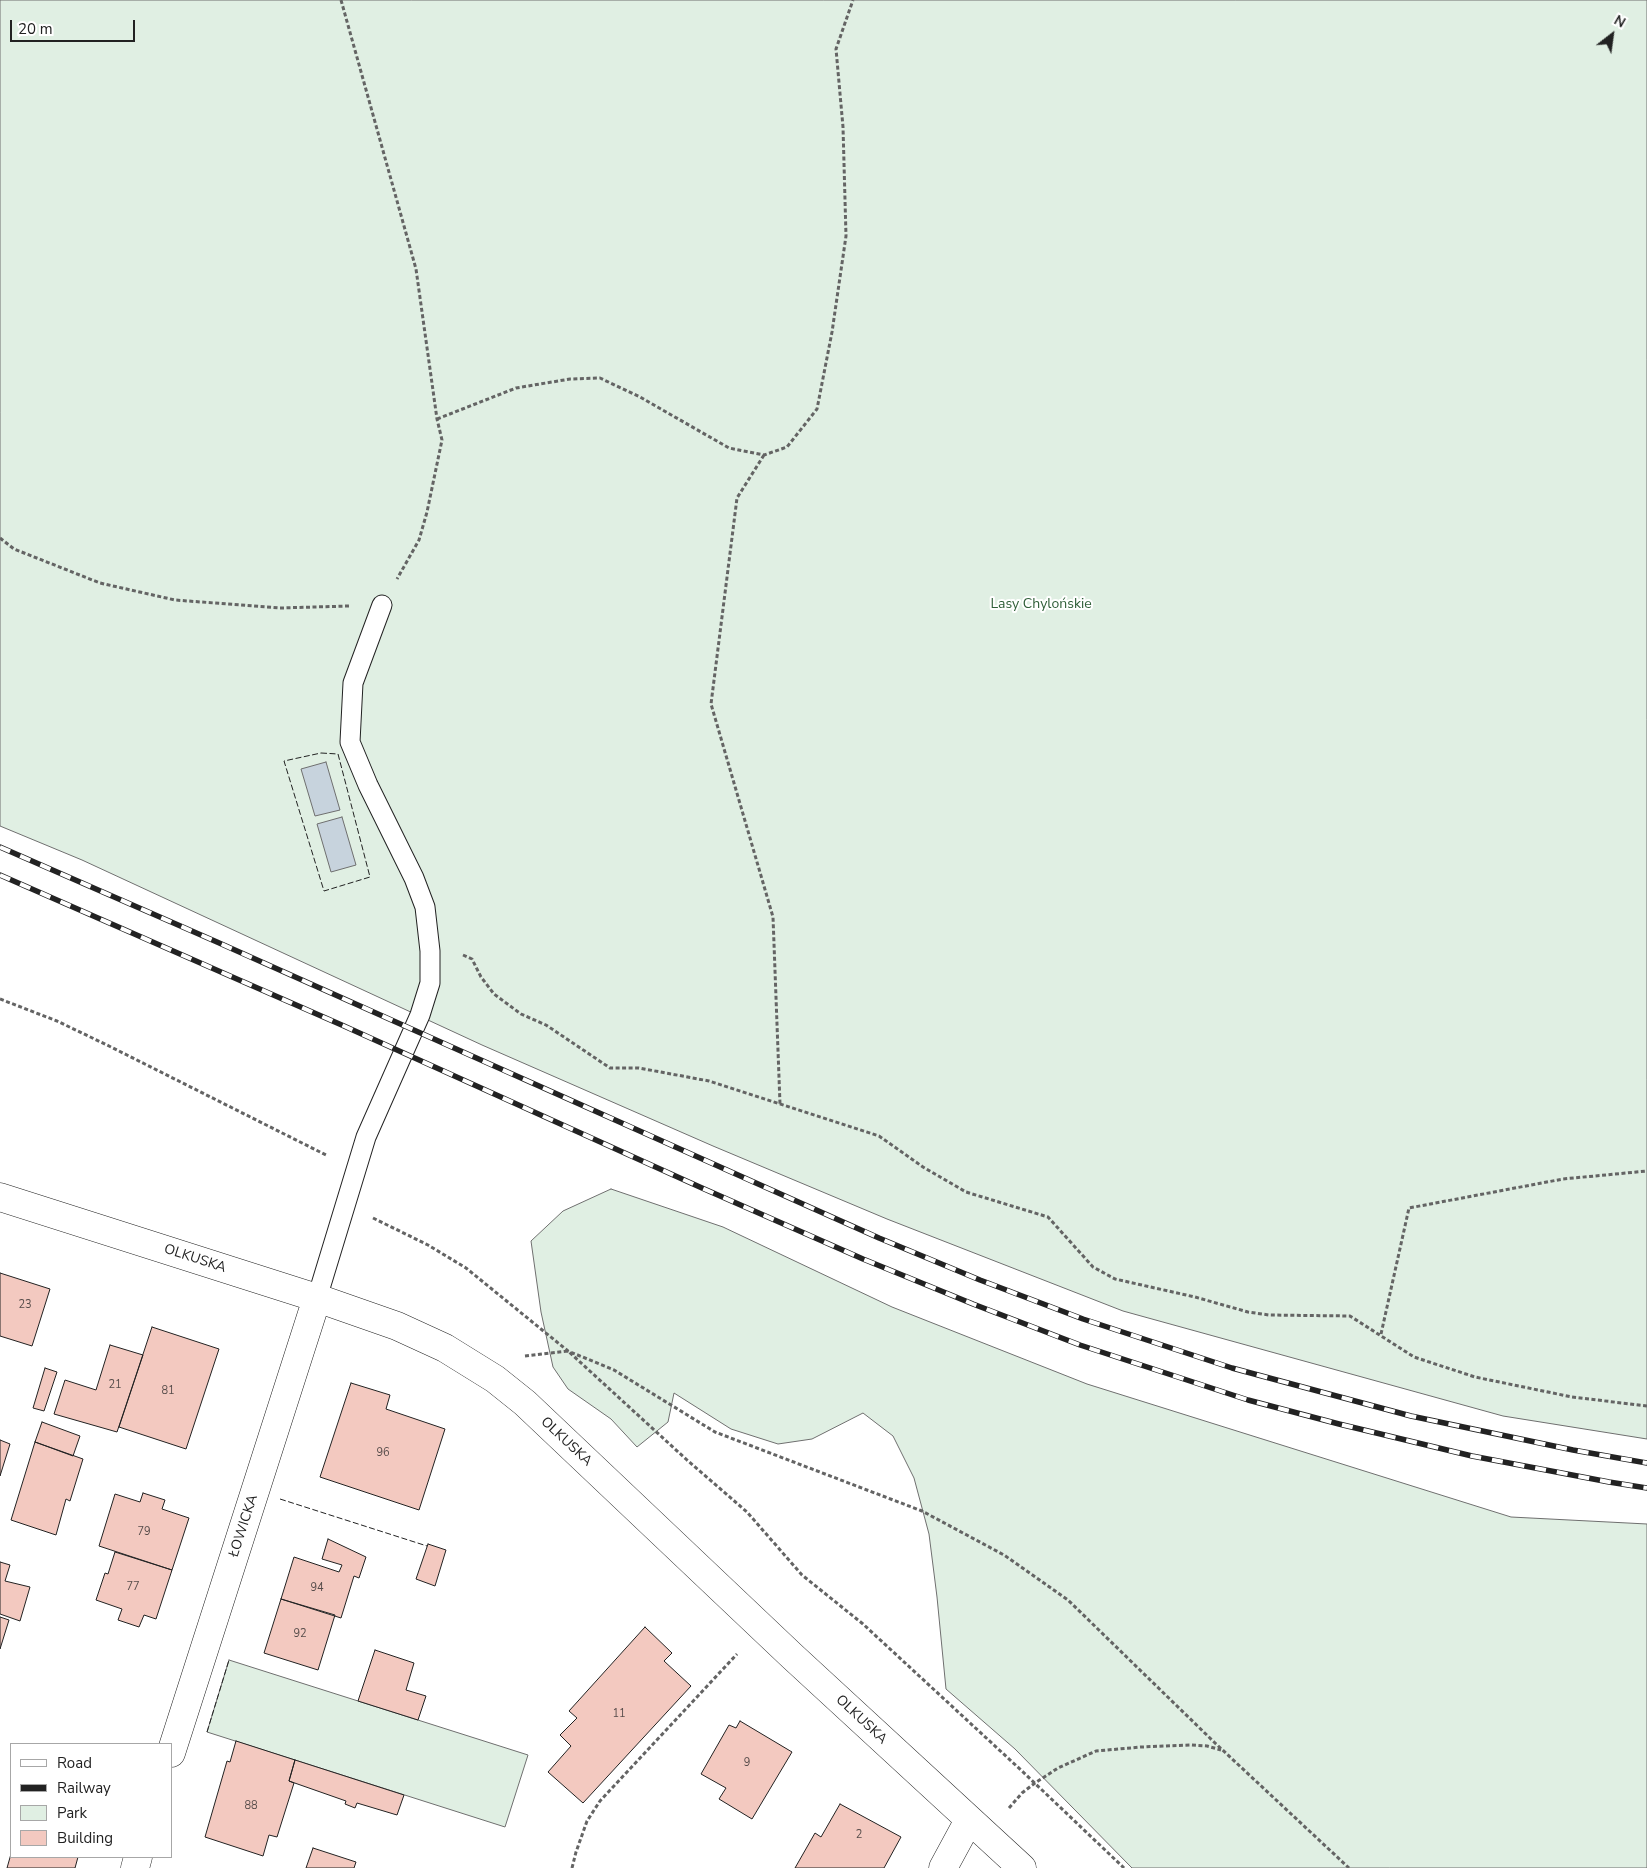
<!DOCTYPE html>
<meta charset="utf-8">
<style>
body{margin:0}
#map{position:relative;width:1647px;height:1868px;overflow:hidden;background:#fff;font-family:"Nunito Sans",sans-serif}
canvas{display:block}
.legend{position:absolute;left:10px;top:1743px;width:162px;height:115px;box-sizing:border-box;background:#fff;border:1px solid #a7a7a7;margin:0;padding:6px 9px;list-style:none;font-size:15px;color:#222}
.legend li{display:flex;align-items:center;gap:10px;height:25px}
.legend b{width:25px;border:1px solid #a7a7a7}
.north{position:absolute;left:1587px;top:10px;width:50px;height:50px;-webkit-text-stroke:4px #fff;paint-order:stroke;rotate:30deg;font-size:14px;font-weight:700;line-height:20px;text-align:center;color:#222}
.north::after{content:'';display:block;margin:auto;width:18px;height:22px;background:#222;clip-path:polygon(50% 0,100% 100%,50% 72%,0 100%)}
.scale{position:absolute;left:10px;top:20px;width:125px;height:22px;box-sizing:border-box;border:2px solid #222;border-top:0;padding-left:6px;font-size:15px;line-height:18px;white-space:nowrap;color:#222;-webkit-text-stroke:4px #fff;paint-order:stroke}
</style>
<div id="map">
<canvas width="1647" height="1868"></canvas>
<ul class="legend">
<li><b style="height:6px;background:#fff"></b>Road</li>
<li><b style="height:6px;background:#222"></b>Railway</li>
<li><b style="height:14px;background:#e0efe3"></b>Park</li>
<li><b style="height:14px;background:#f3c9c0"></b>Building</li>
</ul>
<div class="north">N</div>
<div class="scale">20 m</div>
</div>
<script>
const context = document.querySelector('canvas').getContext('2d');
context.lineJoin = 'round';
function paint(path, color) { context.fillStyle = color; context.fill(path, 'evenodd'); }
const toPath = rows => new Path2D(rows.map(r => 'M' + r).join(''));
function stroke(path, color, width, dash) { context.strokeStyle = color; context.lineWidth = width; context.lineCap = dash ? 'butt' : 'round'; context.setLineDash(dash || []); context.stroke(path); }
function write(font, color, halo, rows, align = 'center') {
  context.font = font + ' "Nunito Sans",sans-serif'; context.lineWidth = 4; context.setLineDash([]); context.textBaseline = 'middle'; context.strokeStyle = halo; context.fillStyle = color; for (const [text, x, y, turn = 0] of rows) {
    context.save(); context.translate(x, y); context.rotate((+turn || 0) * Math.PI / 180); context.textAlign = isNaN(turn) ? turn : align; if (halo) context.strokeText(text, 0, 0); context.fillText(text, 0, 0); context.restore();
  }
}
const green = toPath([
 [0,0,1647,0,1647,1439,1503,1416,1123,1311,887,1219,713,1146,482,1045,82,860,0,826,0,0],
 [611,1189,723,1227,892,1307,1087,1384,1511,1517,1647,1524,1647,1868,1132,1868,1015,1749,946,1689,937,1597,929,1534,914,1478,893,1436,863,1413,812,1439,778,1444,731,1429,674,1393,668,1422,637,1447,611,1419,568,1389,553,1367,541,1312,531,1241,563,1211,611,1189],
 [229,1660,528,1755,505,1827,207,1732,229,1660]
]);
const water = toPath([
 [326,762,340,810,315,816,301,769,326,762],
 [342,817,356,865,331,872,317,824,342,817]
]);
const building = toPath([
 [0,1273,50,1289,32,1346,0,1336,0,1273],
 [152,1327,219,1349,186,1449,119,1427,152,1327],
 [110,1345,143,1355,117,1432,54,1414,65,1380,96,1390,110,1345],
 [45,1368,57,1372,44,1411,33,1408,45,1368],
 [351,1383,390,1395,386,1409,445,1429,419,1510,320,1477,351,1383],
 [42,1422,80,1436,73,1456,35,1442,42,1422],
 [0,1440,10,1444,0,1476,0,1440],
 [35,1442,83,1459,70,1501,66,1499,56,1535,11,1520,35,1442],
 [143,1493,165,1500,162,1509,189,1518,172,1570,99,1546,115,1494,140,1502,143,1493],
 [328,1539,366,1557,359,1578,354,1576,341,1618,281,1599,294,1557,339,1572,342,1565,322,1559,328,1539],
 [428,1544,446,1550,435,1586,416,1579,428,1544],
 [115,1552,172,1570,156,1619,144,1615,139,1627,118,1620,122,1609,96,1600,105,1573,108,1574,115,1552],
 [0,1562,10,1565,5,1581,30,1587,20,1621,0,1614,0,1562],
 [281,1599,335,1615,318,1670,264,1653,281,1599],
 [0,1617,9,1620,0,1649,0,1617],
 [645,1627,672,1653,664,1661,691,1686,583,1803,548,1772,571,1746,560,1735,577,1718,569,1711,645,1627],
 [375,1650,414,1663,406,1690,426,1696,418,1720,358,1701,375,1650],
 [740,1721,792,1752,752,1819,719,1799,726,1788,701,1774,729,1725,736,1728,740,1721],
 [236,1741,295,1760,289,1781,294,1783,277,1837,269,1835,263,1856,205,1837,227,1761,230,1762,236,1741],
 [295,1760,404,1795,397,1815,357,1803,355,1808,345,1804,346,1801,289,1781,295,1760],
 [840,1804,901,1837,884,1868,795,1868,815,1833,821,1837,840,1804],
 [313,1848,356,1862,354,1868,306,1868,313,1848],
 [11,1854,11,1857,78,1857,75,1868,7,1868,11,1854]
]);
const path = toPath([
 [341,0,416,269,437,419,442,440,427,512,419,540,397,579],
 [437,419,516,388,570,379,600,378,640,397,729,448,764,455,787,447,817,409,832,332,846,236,843,127,836,49,853,0],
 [764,455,737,498,711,704,773,917,780,1104],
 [0,538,14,549,100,583,175,600,280,608,349,606],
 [463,955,472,959,481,977,494,994,521,1014,546,1025,610,1068,639,1068,709,1081,879,1136,923,1167,966,1192,1048,1217,1093,1267,1115,1279,1195,1297,1248,1312,1269,1315,1350,1316,1414,1357,1475,1377,1572,1397,1647,1406],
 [0,999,57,1021,109,1046,328,1156],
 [373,1218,428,1245,466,1268,568,1351,614,1370,715,1432,922,1511,1004,1555,1068,1600,1214,1742,1349,1868],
 [1381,1334,1409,1208,1563,1179,1647,1171],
 [525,1356,568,1351,687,1460,747,1512,802,1575,863,1624,1022,1771,1124,1868],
 [1009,1808,1022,1793,1035,1783,1058,1768,1096,1751,1141,1747,1191,1745,1207,1746,1221,1750],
 [572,1868,576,1852,587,1821,600,1801,737,1654]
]);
const service = toPath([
 [317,1298,366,1137,420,1015,430,983,430,951,425,907,414,878,368,785,350,742,353,683,382,605]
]);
const minor = toPath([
 [0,1197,317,1298,397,1326,445,1348,495,1379,525,1403,792,1656,1022,1868],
 [171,1753,317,1298],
 [135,1868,138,1857],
 [943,1868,969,1820]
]);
const rail = toPath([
 [0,847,217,942,879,1238,980,1280,1083,1319,1232,1368,1411,1416,1573,1450,1647,1463],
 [0,875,344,1026,702,1188,863,1259,973,1304,1080,1345,1248,1400,1339,1424,1472,1456,1609,1482,1647,1488]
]);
const fence = toPath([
 [321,753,338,754,370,877,324,891,284,761,321,753],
 [280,1499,427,1546],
 [207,1732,229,1660]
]);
const numberNames = [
 ["23",25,1305],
 ["21",115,1385],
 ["81",168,1391],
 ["96",383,1453],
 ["79",144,1532],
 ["77",133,1587],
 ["94",317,1588],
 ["92",300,1634],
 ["11",619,1714],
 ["9",747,1763],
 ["88",251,1806],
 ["2",859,1835]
];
const parkNames = [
 ["Lasy Chylońskie",1041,605]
];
const streetNames = [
 ["OLKUSKA",195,1259,18],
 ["OLKUSKA",566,1442,43],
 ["ŁOWICKA",244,1526,-72],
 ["OLKUSKA",861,1720,43]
];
paint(green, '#e0efe3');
stroke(green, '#6f6f6f', 1);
paint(water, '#c7d3dd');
stroke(water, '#6f6f6f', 1);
paint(building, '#f3c9c0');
stroke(building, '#222', 1);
stroke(service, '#222', 21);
stroke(minor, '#222', 29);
stroke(path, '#646464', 3, [4, 2.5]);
stroke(service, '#fff', 19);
stroke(minor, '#fff', 28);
stroke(rail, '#222', 5.5);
stroke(rail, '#fff', 4, [11]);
stroke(fence, '#222', 1, [6, 2.5]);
write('11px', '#564c4a', null, numberNames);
write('14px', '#2f5e38', '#fff', parkNames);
write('14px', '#222', '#fff', streetNames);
</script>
